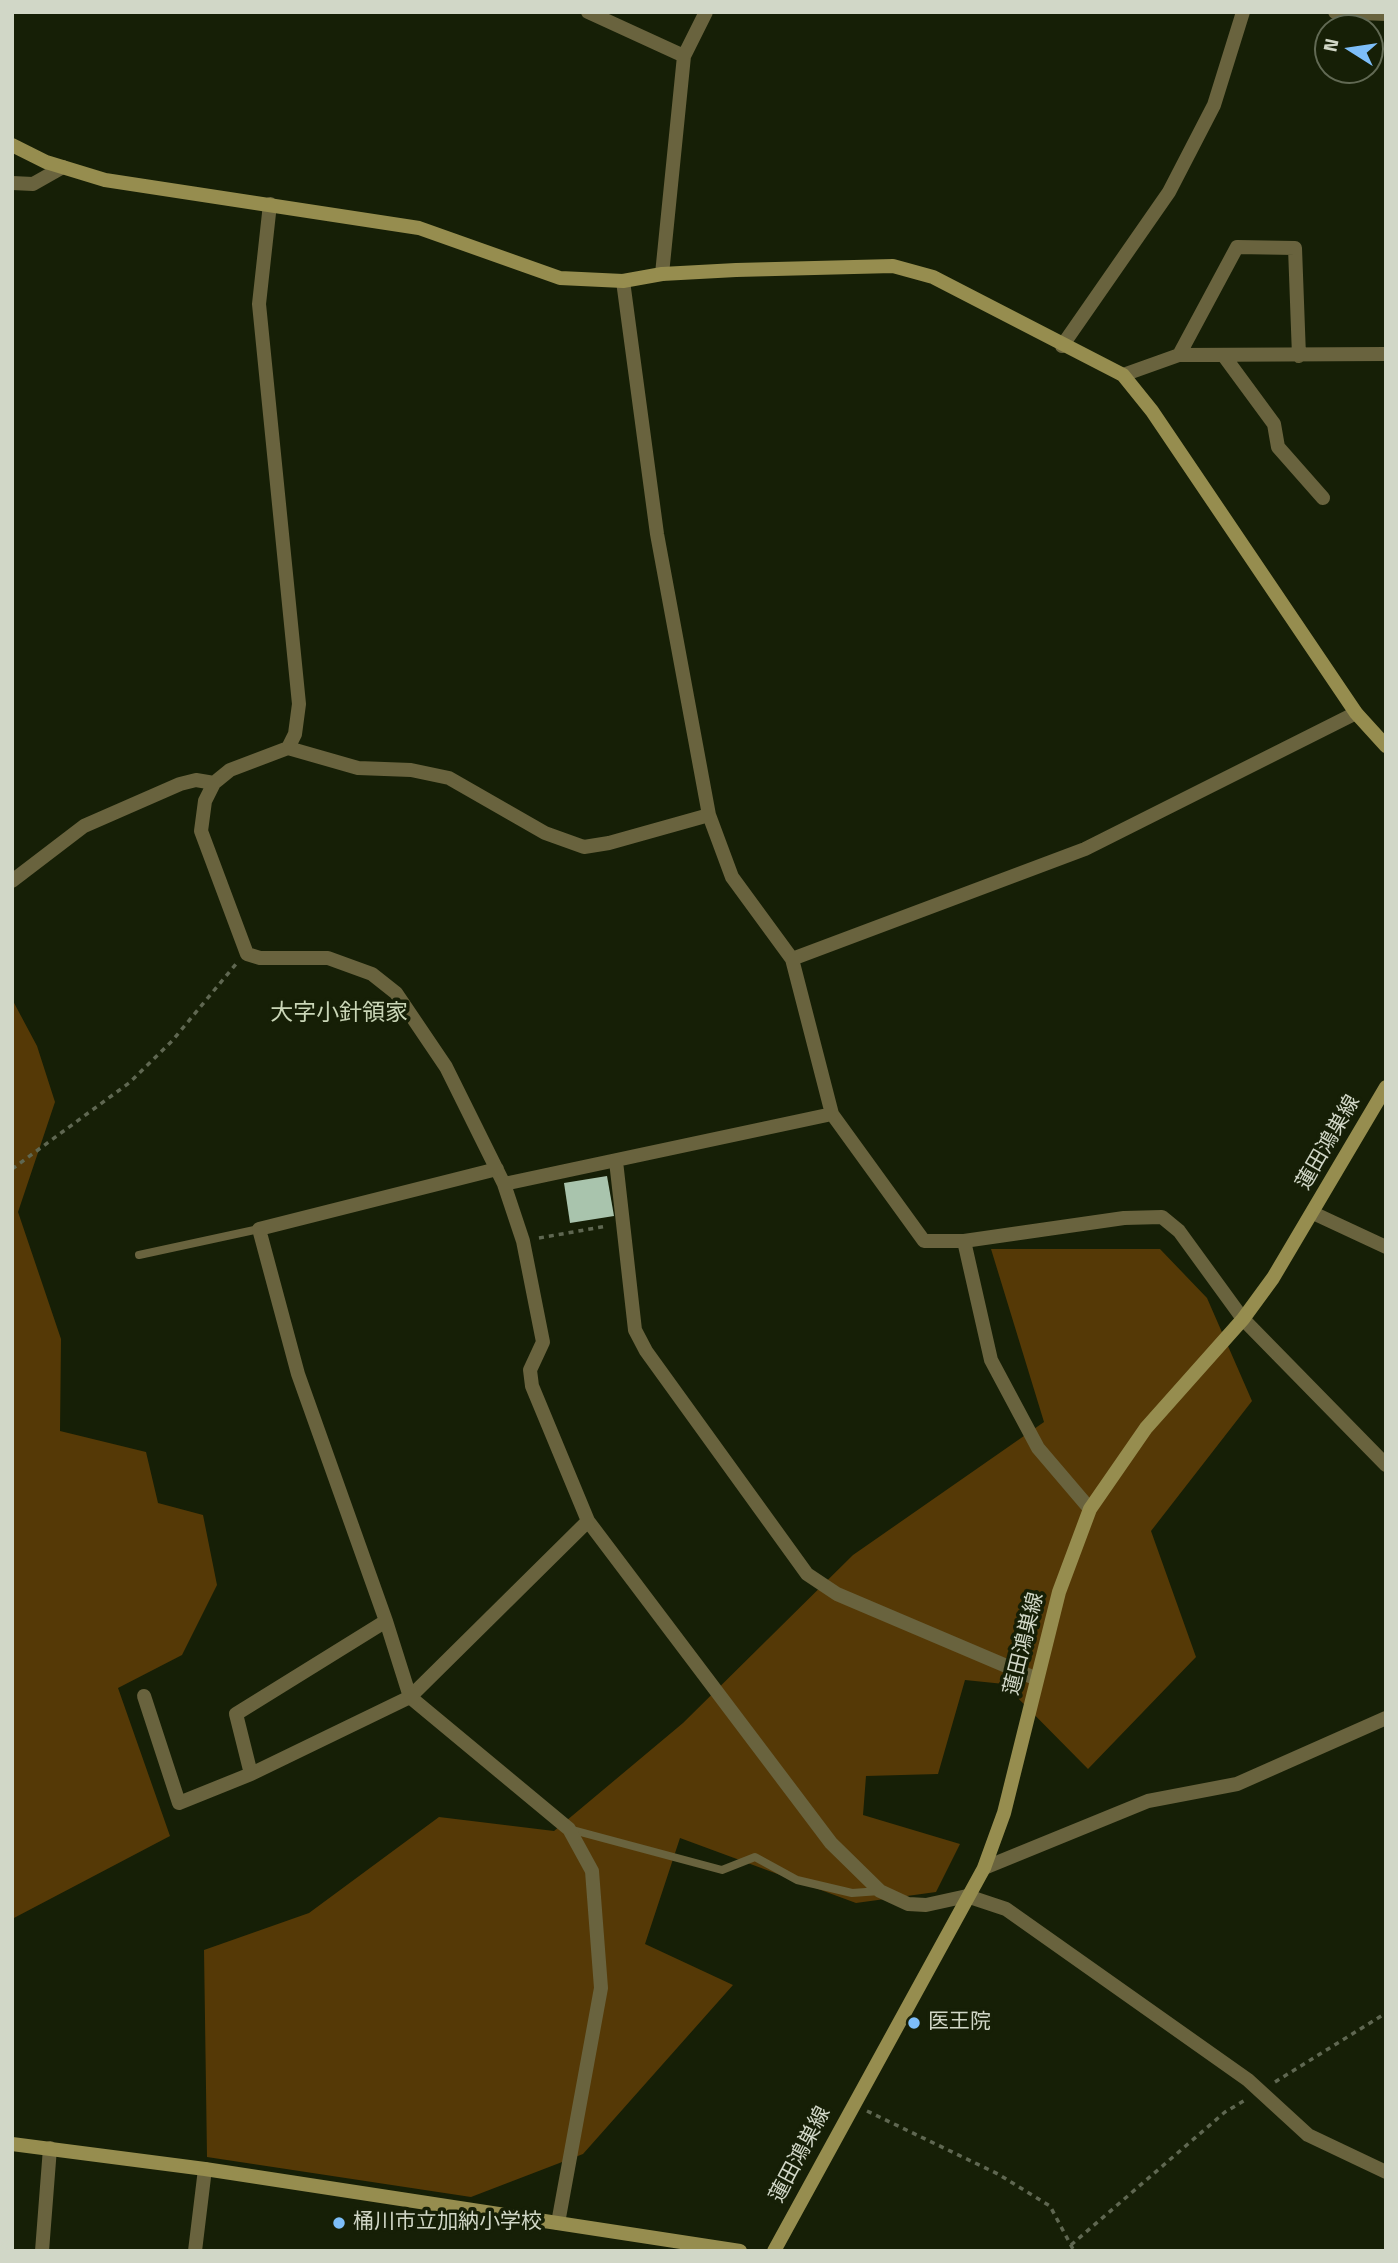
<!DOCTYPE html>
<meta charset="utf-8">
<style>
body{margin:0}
#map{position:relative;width:1398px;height:2263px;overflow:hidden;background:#161f06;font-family:"Titillium Web",sans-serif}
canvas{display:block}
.frame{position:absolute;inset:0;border:14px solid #d1d7c7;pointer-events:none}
.north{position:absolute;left:1314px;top:14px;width:70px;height:70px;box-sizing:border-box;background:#161f06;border:2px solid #616953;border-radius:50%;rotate:282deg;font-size:19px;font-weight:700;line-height:28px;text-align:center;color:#d1d7c7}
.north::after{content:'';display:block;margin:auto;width:24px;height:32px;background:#7dbef9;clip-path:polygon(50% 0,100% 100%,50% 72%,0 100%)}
</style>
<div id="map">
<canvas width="1398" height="2263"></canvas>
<div class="frame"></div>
<div class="north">N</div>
</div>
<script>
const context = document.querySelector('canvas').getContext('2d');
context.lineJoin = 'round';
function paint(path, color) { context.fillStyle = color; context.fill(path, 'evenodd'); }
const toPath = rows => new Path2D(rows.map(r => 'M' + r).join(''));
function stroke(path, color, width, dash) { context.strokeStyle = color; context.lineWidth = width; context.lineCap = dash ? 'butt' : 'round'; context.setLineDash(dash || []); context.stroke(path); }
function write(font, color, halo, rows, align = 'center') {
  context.font = font + ' "Titillium Web","Noto Sans JP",sans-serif'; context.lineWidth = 7; context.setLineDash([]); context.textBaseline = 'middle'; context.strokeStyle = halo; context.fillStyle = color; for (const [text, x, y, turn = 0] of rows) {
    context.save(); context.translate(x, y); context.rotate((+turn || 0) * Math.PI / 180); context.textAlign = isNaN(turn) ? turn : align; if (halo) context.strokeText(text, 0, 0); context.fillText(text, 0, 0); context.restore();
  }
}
const forest = toPath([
 [13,1001,37,1046,55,1102,18,1212,61,1339,60,1431,146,1452,158,1503,203,1515,217,1585,182,1655,118,1688,170,1836,12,1919],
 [991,1249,1160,1249,1207,1298,1252,1401,1151,1531,1196,1657,1088,1769,1004,1684,965,1680,938,1774,866,1776,863,1815,960,1844,936,1892,856,1903,680,1838,645,1944,733,1985,583,2154,471,2197,207,2157,204,1950,309,1913,439,1817,554,1831,683,1723,853,1555,1044,1422]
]);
const building = toPath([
 [607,1176,614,1216,570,1223,564,1183]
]);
const path = toPath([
 [12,1169,129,1083,172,1041,236,964],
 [539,1238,607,1226],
 [1275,2082,1386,2013],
 [867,2111,998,2174,1050,2206,1074,2251],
 [1071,2245,1225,2112,1247,2099]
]);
const lane = toPath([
 [139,1255,259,1229],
 [569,1829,722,1870,755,1857,797,1880,852,1893,880,1891]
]);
const street = toPath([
 [588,12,684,56],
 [1335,12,1386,14],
 [12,183,33,184,63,167],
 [270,204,259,304,299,704,295,734,288,748],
 [662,274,684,56,706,12],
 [623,281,657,534,709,815,732,877,792,959,832,1114,924,1241,964,1241],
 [1062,346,1169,192,1214,105,1243,12],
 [1179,355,1237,247,1295,248,1299,356],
 [1224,356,1274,424,1278,447,1323,498],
 [1123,375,1179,355,1386,354],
 [709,815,609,843,584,847,545,833,449,778,411,770,358,768,288,748,230,770,214,783,205,801,201,831,247,954,260,958,328,958,372,974,396,993,446,1067,504,1184,523,1241,543,1342,530,1370,532,1386,588,1521,831,1843,880,1891,908,1904,926,1905,967,1896,1006,1909,1248,2080,1308,2135,1386,2172],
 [12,881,84,826,180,784,196,780,214,783],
 [792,959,1085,849,1356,713],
 [616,1161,635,1330,646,1351,807,1574,837,1594,1037,1679],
 [497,1169,259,1229,298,1374,386,1621,236,1714,251,1774,410,1697,588,1521],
 [504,1184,832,1114],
 [1313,1213,1386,1247],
 [1090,1509,1038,1448,991,1360,964,1241,1124,1218,1162,1217,1179,1231,1243,1319,1386,1465],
 [386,1621,410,1697,569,1829,592,1871,601,1988,558,2223],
 [144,1696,179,1803,251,1774],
 [984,1868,1148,1801,1237,1784,1386,1718],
 [42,2251,50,2148],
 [195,2251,205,2169]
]);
const secondary = toPath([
 [12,145,46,162,105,180,419,228,560,278,623,281,662,274,736,270,893,266,933,277,1123,375,1152,411,1356,713,1386,746],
 [12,2144,205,2169,740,2251],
 [774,2251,984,1868,1004,1813,1059,1592,1090,1509,1146,1428,1243,1319,1273,1278,1386,1087]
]);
const markers = [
 [914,2023,7,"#7dbef9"],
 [339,2223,7,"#7dbef9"]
];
const streetNames = [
 ["蓮田鴻巣線",1329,1143,-60],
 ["蓮田鴻巣線",1025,1644,-76],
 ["蓮田鴻巣線",801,2155,-62]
];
const poiNames = [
 ["医王院",928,2023],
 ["桶川市立加納小学校",353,2223]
];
const neighbourhoodNames = [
 ["大字小針領家",339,1014]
];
paint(forest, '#553906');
paint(building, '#a9c4ad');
stroke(path, '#5f6751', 3.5, [5, 5]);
stroke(lane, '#69633e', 8);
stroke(street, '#69633e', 14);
stroke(secondary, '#968d4f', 14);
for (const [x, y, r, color] of markers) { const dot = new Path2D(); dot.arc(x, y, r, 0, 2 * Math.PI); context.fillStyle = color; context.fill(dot); stroke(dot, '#161f06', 2.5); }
write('21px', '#d1d7c7', '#161f06', streetNames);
write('21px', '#d1d7c7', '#161f06', poiNames, 'left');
write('23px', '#cad6b7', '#161f06', neighbourhoodNames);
</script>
